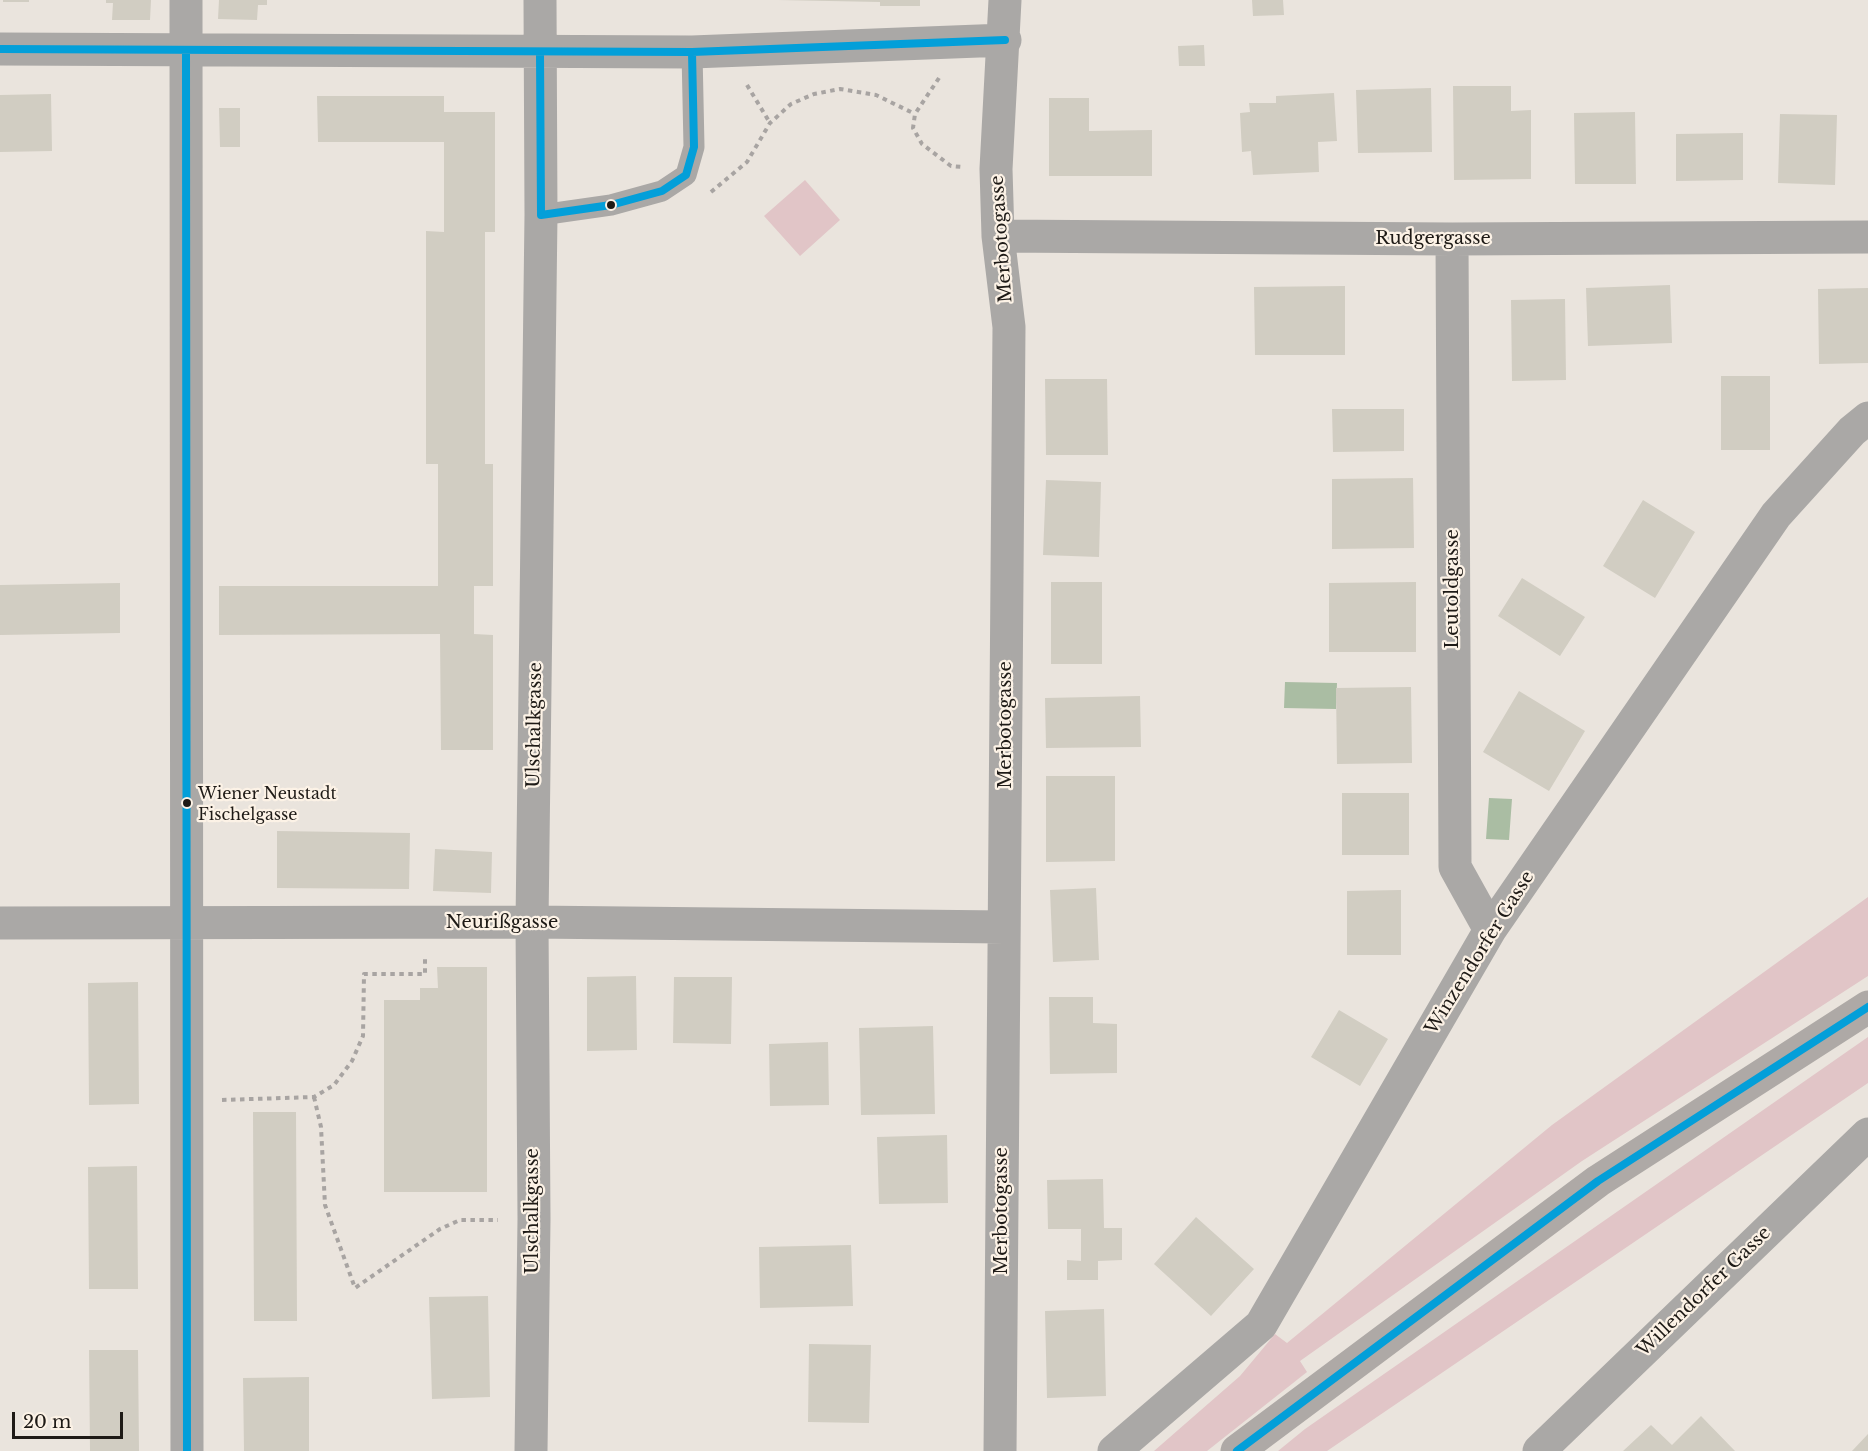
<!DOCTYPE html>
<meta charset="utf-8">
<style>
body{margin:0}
#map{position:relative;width:1868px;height:1451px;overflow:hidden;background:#eae4dd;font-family:"Libre Baskerville",serif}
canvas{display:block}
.scale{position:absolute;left:12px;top:1412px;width:111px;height:27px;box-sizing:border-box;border:3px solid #1e1a16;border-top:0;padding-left:8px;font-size:18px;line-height:21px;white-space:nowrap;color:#1e1a16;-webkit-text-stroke:4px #fcf2e6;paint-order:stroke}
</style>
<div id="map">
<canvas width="1868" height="1451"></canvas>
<div class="scale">20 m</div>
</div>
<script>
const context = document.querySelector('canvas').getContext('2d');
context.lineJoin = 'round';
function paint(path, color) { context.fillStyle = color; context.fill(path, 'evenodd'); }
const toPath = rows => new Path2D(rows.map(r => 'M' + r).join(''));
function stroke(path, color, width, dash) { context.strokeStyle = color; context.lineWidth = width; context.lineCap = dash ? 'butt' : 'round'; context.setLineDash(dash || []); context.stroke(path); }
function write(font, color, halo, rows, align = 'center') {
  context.font = font + ' "Libre Baskerville",serif'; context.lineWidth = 4.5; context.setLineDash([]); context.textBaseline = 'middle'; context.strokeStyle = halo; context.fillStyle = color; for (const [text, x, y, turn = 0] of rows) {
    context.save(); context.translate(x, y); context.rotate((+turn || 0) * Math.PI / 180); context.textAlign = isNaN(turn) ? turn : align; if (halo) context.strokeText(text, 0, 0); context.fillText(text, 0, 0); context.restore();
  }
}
const green = toPath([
 [805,180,840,220,800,256,764,216],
 [1868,897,1868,976,1582,1161,1300,1361,1307,1372,1207,1451,1154,1451,1240,1376,1275,1334,1287,1343,1552,1125],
 [1868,1037,1868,1083,1327,1451,1278,1451,1305,1429]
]);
const water = toPath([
 [1285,682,1337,683,1336,709,1284,708],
 [1489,798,1512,799,1509,840,1486,839]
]);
const building = toPath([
 [3,0,29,0,29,2,3,2],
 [106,0,151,0,150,20,112,20,113,3,106,3],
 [219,0,267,0,267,5,258,5,257,20,218,19],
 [778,0,920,0,920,6,880,6,880,2],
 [1252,0,1283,0,1284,15,1253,16],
 [1204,45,1205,66,1179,66,1178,46],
 [1453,86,1511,86,1511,111,1531,110,1531,179,1454,180],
 [1431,88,1432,152,1358,153,1356,90],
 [1334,93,1337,141,1318,142,1319,172,1253,175,1251,151,1242,152,1240,113,1250,112,1249,103,1276,103,1276,96],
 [51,94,52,151,0,152,0,95],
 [317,96,444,96,444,112,495,112,495,232,485,232,485,464,493,464,493,586,474,586,474,634,493,635,493,750,441,750,440,634,219,635,219,586,438,586,438,464,426,464,426,231,444,232,444,142,318,142],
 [1049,98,1089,98,1089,131,1152,130,1152,176,1049,176],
 [219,108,240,108,240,147,220,147],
 [1635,112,1636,184,1575,184,1574,113],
 [1780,114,1837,115,1835,185,1778,183],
 [1743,133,1743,180,1676,181,1676,134],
 [1670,285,1672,343,1588,346,1586,288],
 [1345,286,1345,355,1255,355,1254,287],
 [1868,288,1868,363,1819,364,1818,289],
 [1565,299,1566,380,1512,381,1511,300],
 [1721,376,1770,376,1770,450,1721,450],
 [1045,379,1107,379,1108,455,1046,455],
 [1332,409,1404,409,1404,451,1333,452],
 [1413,478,1414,548,1332,549,1332,479],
 [1046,480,1101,482,1099,557,1043,555],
 [1643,500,1695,532,1655,598,1603,566],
 [1522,578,1585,617,1560,656,1498,616],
 [1051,582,1102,582,1102,664,1051,664],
 [1416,582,1416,652,1329,652,1329,583],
 [120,583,120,633,0,635,0,585],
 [1411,687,1412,763,1337,764,1336,688],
 [1519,691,1585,731,1549,791,1483,752],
 [1140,696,1141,747,1046,748,1045,698],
 [1046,776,1115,776,1115,861,1046,862],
 [1342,793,1409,793,1409,855,1342,855],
 [277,831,410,833,409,889,277,888],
 [435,849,492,852,491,893,433,891],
 [1096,888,1099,960,1053,962,1050,890],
 [1401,890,1401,955,1347,955,1347,891],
 [437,967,487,967,487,1192,384,1192,384,1000,420,1000,420,988,438,988],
 [636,976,637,1050,587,1051,587,977],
 [674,977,732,977,731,1044,673,1043],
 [138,982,139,1104,89,1105,88,983],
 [1049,997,1093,997,1093,1023,1117,1024,1117,1073,1050,1074],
 [1339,1010,1388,1039,1360,1086,1311,1057],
 [933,1026,935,1114,861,1115,859,1028],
 [828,1042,829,1105,770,1106,769,1044],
 [253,1112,296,1112,297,1321,254,1321],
 [947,1135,948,1203,879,1204,877,1137],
 [137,1166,138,1289,89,1289,88,1167],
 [1103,1179,1104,1228,1122,1228,1122,1260,1098,1261,1098,1280,1067,1280,1067,1260,1081,1261,1081,1229,1048,1229,1047,1180],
 [1196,1217,1254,1269,1211,1316,1154,1264],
 [851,1245,853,1306,760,1308,759,1247],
 [488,1296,490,1397,432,1399,429,1297],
 [1104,1309,1106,1396,1047,1398,1045,1311],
 [809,1344,871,1345,869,1423,808,1422],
 [89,1350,138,1350,139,1451,90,1451],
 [309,1377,309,1451,244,1451,243,1378],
 [1701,1416,1735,1451,1623,1451,1651,1425,1672,1445],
 [1868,1434,1868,1451,1852,1451]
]);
const path = toPath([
 [939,78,915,114,913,128,922,144,951,166,963,167],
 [747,85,770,123],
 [711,192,747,162,770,123,791,104,814,94,840,89,876,95,915,114],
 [314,1097,321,1127,325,1205,355,1288,440,1229,460,1220,498,1220],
 [222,1100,314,1097,334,1085,352,1061,363,1036,364,974,425,974,425,957]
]);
const lane = toPath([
 [541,215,611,205,662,191,686,175,694,147,692,52]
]);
const street = toPath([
 [186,0,187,1451],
 [0,49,692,52,1005,40],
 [998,236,1452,239,1868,237],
 [1452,239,1455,867,1490,930],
 [0,923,532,922,1004,927],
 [531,1451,534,1219,532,922,541,215,540,0],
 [1000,1451,1009,327,998,236,996,169,1005,0],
 [1114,1451,1261,1325,1490,930,1776,515,1852,431,1868,418],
 [1539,1451,1868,1134]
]);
const primary = toPath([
 [1237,1451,1598,1181,1868,1007]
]);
const bus1 = toPath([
 [0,49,692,52,1005,40],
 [186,50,187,1451],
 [540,52,541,215],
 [541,215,611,205,662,191,686,175,694,147,692,52],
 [1237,1451,1598,1181,1868,1007]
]);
const markers = [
 [611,205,5,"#1e1a16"],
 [187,803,5,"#1e1a16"]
];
const busNames = [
 ["Wiener Neustadt",198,794],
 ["Fischelgasse",198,815]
];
const streetNames = [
 ["Merbotogasse",1002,239,-94],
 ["Rudgergasse",1433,239],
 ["Leutoldgasse",1453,589,-90],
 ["Ulschalkgasse",535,725,-89],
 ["Merbotogasse",1006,725,-90],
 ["Neurißgasse",502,923],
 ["Winzendorfer Gasse",1480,953,-58],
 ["Ulschalkgasse",533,1211,-90],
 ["Merbotogasse",1002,1211,-90],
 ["Willendorfer Gasse",1704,1292,-44]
];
paint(green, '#e1c5c7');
paint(water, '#aabda3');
paint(building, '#d1cdc2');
stroke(path, '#a8a4a2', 4, [4.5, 4.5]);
stroke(lane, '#aaa8a6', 21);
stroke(street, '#aaa8a6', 33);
stroke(primary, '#aea9a6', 33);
stroke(bus1, '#039fd9', 8);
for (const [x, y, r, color] of markers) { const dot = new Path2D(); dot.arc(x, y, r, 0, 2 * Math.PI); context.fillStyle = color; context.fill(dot); stroke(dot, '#fcf2e6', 2); }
write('16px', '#1e1a16', '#fcf2e6', busNames, 'left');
write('18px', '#1e1a16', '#fcf2e6', streetNames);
</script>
